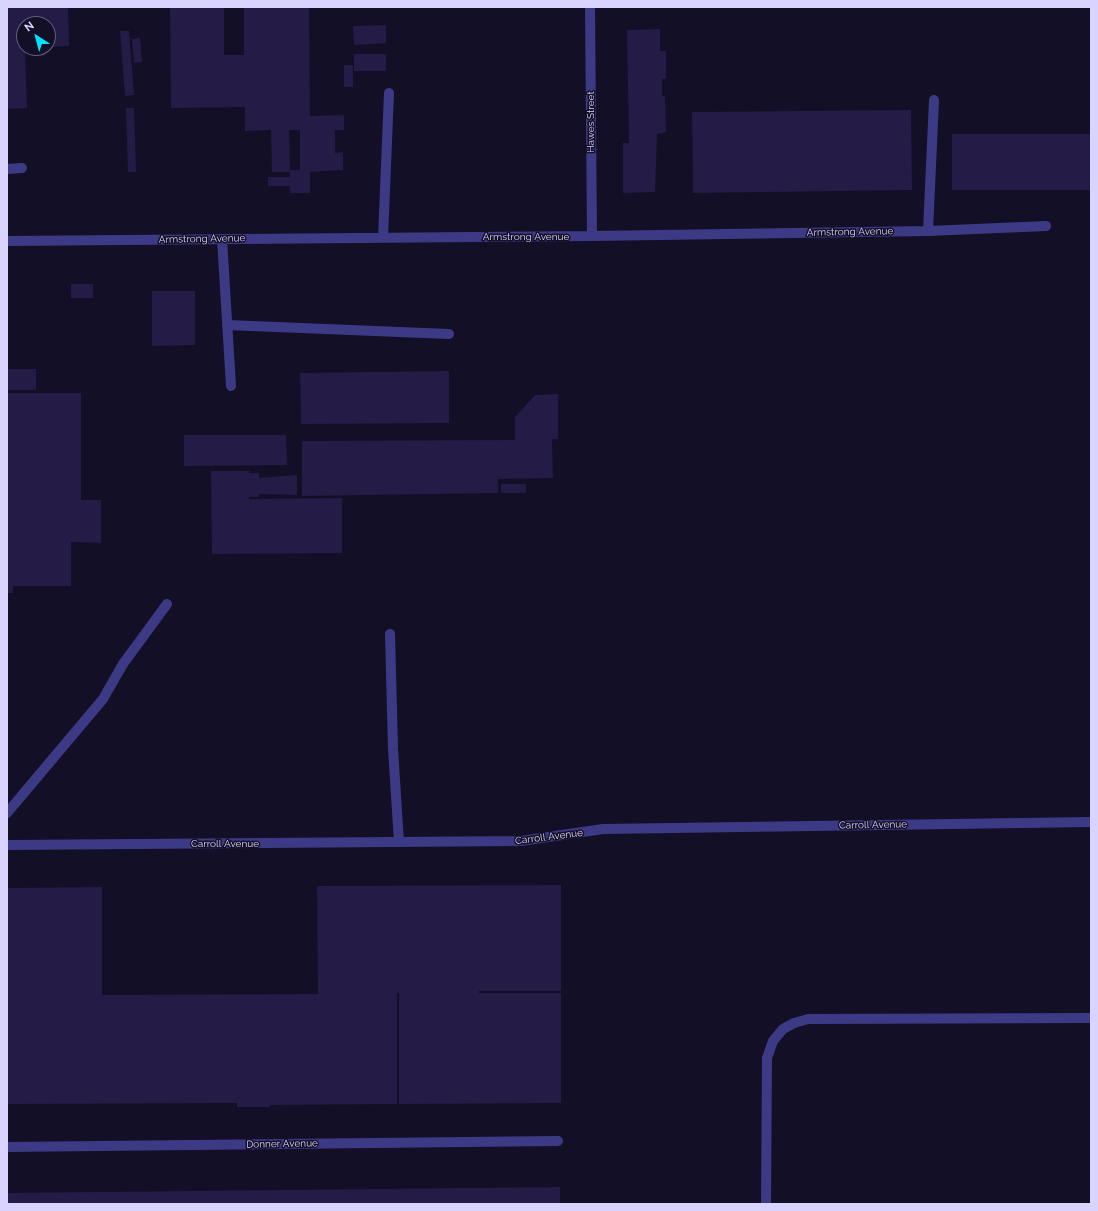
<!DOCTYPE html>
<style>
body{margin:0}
#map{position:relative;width:1098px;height:1211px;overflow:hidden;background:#130f26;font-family:Raleway,sans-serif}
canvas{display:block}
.frame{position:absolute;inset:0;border:8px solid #d9d4ff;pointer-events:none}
.north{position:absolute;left:16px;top:16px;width:40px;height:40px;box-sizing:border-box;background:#130f26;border:1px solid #625e7d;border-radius:50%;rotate:324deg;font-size:11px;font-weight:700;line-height:16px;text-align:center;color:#d9d4ff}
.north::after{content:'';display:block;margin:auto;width:14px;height:18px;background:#00e5ff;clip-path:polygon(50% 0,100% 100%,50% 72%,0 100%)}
</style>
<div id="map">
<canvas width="1098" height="1211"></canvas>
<div class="frame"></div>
<div class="north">N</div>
</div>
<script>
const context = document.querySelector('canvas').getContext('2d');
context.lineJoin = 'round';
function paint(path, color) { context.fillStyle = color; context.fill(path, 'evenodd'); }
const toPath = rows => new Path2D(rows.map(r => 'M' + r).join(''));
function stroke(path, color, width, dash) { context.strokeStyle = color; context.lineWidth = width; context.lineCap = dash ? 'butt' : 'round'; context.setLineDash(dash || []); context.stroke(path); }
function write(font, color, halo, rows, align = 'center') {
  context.font = font + ' Raleway,sans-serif'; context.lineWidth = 3; context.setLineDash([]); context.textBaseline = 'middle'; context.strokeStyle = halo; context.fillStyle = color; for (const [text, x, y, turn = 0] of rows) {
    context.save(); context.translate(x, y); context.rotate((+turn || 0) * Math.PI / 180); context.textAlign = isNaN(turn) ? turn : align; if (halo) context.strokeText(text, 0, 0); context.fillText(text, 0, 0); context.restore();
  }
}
const building = toPath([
 [7,7,68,7,69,46,48,47,48,24,24,24,27,108,7,109],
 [170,7,224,7,224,55,244,55,244,7,309,7,310,116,344,115,344,130,335,130,335,153,343,152,343,170,310,172,310,193,290,193,290,186,268,186,268,177,290,177,290,172,272,172,271,130,245,131,245,107,171,108],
 [289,130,300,130,300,170,290,170],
 [386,25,386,43,354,45,353,26],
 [660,29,660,51,666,51,666,79,662,79,662,96,665,96,666,132,657,134,655,192,623,193,623,143,629,143,627,30],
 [120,31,129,31,134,95,125,96],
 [140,38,142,62,134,63,132,39],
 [354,54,386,54,386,71,354,71],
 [344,65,353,65,353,87,344,87],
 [126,108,134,108,136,172,128,172],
 [911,110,912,190,693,193,692,112],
 [952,134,1091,134,1091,190,952,190],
 [71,284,93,284,93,298,71,298],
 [152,291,195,291,195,345,152,346],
 [7,369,36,369,36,390,7,390],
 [449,371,449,423,301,424,300,373],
 [7,393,81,393,81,500,101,500,101,543,71,542,71,586,13,586,13,593,7,593],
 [558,394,558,439,552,439,553,478,498,479,498,493,302,496,302,441,515,440,515,417,535,395],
 [184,435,286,435,287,465,184,466],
 [211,471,249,471,249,473,259,473,259,478,297,475,297,495,259,494,259,497,249,497,249,499,342,498,342,553,212,554],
 [501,484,526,484,526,493,501,493],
 [561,885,561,991,479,991,479,993,561,993,561,1103,399,1104,399,993,397,993,397,1104,270,1105,270,1107,237,1107,237,1103,7,1104,7,888,102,887,102,995,318,994,317,886],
 [560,1187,560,1204,7,1204,7,1193]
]);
const minor = toPath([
 [590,7,592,236],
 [7,169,22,168],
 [928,231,934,100],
 [383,238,389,93],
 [222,239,231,386],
 [7,241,592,236,928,231,1046,226],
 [227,325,449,334],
 [390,634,393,749,399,842],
 [7,813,103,699,123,664,167,604],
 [7,845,521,841,603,829,1091,822],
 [7,1147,558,1141],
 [766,1204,767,1058,773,1041,783,1029,794,1023,808,1019,1091,1018]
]);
const streetNames = [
 ["Hawes Street",591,122,-90],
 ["Armstrong Avenue",850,232,-1],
 ["Armstrong Avenue",526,237],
 ["Armstrong Avenue",202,239,-1],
 ["Carroll Avenue",873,825,-1],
 ["Carroll Avenue",549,837,-7],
 ["Carroll Avenue",225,844],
 ["Donner Avenue",282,1144,-1]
];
paint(building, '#241b47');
stroke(minor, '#3d3a85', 10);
write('10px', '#d9d4ff', '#130f26', streetNames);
</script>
